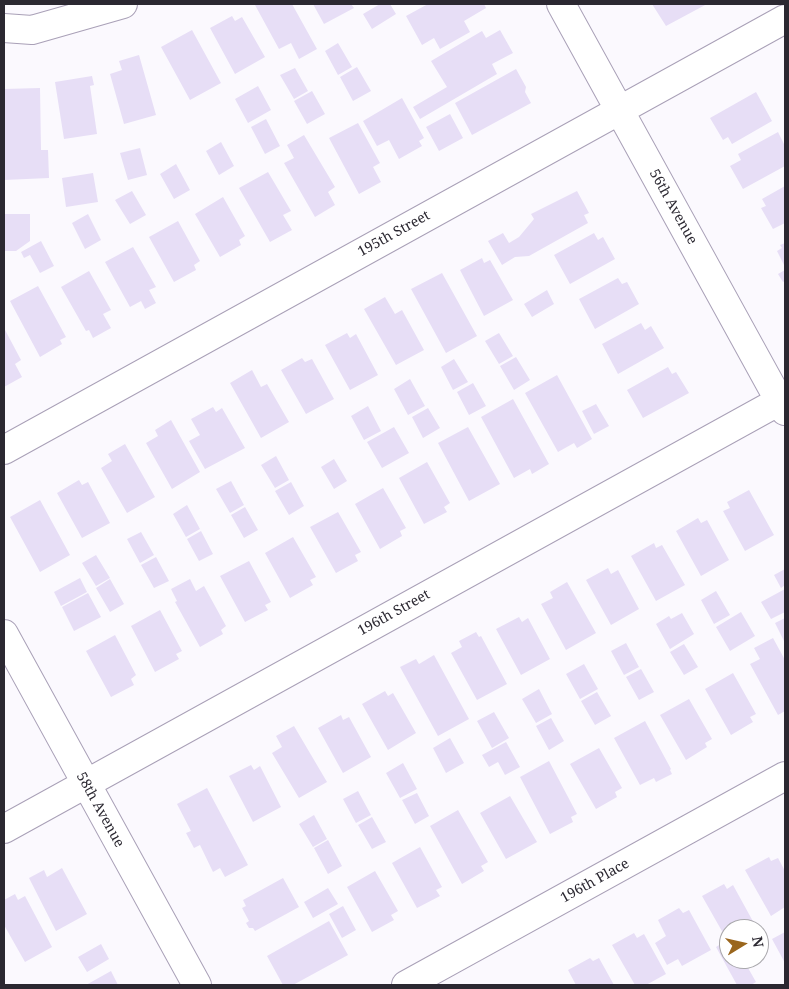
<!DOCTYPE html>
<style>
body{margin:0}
#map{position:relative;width:789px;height:989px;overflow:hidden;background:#fbf9fe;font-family:"Noto Serif",serif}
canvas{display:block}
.frame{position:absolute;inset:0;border:5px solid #2b2831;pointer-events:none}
.north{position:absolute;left:719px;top:919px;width:50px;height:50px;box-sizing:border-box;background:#fff;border:1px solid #aaa9ad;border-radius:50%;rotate:81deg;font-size:14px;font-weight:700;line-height:20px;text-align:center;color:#2b2831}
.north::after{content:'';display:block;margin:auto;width:18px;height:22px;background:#9a661d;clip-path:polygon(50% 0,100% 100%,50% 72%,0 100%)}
</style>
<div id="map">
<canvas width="789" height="989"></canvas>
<div class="frame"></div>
<div class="north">N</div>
</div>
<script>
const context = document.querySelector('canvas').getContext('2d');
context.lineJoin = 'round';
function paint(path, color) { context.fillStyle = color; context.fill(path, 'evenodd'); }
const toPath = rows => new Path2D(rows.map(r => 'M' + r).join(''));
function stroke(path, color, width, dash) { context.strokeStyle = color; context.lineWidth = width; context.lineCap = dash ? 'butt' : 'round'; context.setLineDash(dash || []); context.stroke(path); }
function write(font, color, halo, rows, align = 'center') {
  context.font = font + ' "Noto Serif",serif'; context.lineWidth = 5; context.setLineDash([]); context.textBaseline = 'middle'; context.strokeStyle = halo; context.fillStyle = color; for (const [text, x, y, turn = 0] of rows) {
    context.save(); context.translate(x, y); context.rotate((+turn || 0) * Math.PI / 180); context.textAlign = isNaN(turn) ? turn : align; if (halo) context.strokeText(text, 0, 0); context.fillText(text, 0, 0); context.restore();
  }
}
const building = toPath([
 [257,4,292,4,317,49,299,59,291,43,279,49,255,5],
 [313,4,351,4,354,8,324,24],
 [380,4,390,4,396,14,372,29,363,14],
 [428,4,484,4,486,8,464,21,470,32,440,49,434,38,422,45,406,16],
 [652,4,707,4,666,26],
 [232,16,235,21,242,17,265,57,235,74,210,28],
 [192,30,221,83,190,100,161,47],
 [500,30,513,53,492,64,497,74,420,119,413,107,447,87,431,61,482,31,486,38],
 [338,43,352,67,338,75,325,51],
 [139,55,156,115,124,124,110,74,122,70,119,61],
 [357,67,371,91,353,101,340,77],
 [295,68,308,91,294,99,280,75],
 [516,69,526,87,525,92,531,103,472,135,455,103],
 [92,76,94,85,90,86,97,134,64,139,55,82],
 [258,86,271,110,248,123,235,99],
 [40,88,41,150,48,150,49,178,4,180,4,89],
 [312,91,325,114,307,124,294,101],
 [756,92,772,121,732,144,728,137,723,140,710,118],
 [402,98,424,138,419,141,422,146,399,159,389,140,377,146,363,121],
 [450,114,463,138,439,151,426,127],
 [266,119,280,146,265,154,251,127],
 [358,123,380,163,373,167,381,182,359,194,329,138],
 [778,132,785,146,785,166,743,189,730,166,741,160,738,154],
 [304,135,335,187,328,192,335,205,315,217,284,163,294,158,287,145],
 [221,142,234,166,219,175,206,151],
 [140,148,147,175,128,180,120,153],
 [176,164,190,190,174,199,160,174],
 [268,172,291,211,283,215,292,230,270,242,239,188],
 [93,173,98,202,66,207,62,178],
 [785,186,785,223,773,229,761,208,766,206,762,199],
 [132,191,146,215,130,224,115,200],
 [577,191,589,213,584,215,588,223,529,256,515,257,502,265,488,241,503,233,509,243,519,237,534,219,531,214],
 [223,197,245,236,239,240,241,245,220,257,195,214],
 [4,214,30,214,30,241,16,251,4,251],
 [88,214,101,240,85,249,72,223],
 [178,221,200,261,194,265,196,270,174,282,149,237],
 [594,233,598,240,603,237,615,259,570,284,554,255],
 [41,241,54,266,40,273,30,255,24,258,21,252],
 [785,243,785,267,777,251,782,248,780,245],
 [133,247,156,287,149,290,156,303,145,309,141,301,130,307,105,262],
 [482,258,484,263,490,260,513,300,484,316,460,270],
 [785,270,785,281,783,282,778,274],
 [89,271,111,310,103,314,111,328,93,338,89,330,86,331,61,287],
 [442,273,477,336,446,353,411,289],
 [618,278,622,284,627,282,639,304,595,329,579,299],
 [38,286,66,337,60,340,62,344,40,357,10,301],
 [547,290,554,304,532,317,524,304],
 [385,297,395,314,402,310,424,350,396,365,364,309],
 [641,323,645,330,651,326,664,348,618,374,602,344],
 [4,328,21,360,15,364,22,377,4,387],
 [347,333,350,338,356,334,378,375,350,390,325,345],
 [499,333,513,356,499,364,485,341],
 [516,357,530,380,514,390,500,366],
 [302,358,305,362,312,359,334,399,306,414,281,370],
 [454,359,468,382,453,390,441,367],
 [668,367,672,374,676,372,689,393,643,418,627,390],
 [252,370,261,387,267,384,289,422,261,438,230,383],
 [557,375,592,439,577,448,574,443,558,452,525,393],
 [410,379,425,406,408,415,394,389],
 [473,383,486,406,469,415,457,392],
 [513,399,549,464,532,474,530,469,514,478,481,417],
 [596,404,609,426,594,434,582,411],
 [368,406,381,431,364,440,351,416],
 [213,407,216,412,222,408,245,448,205,469,189,441,200,435,191,419],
 [428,408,440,428,423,438,412,417],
 [171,420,200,472,172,489,146,443,158,436,155,430],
 [394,427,409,453,382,468,367,442],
 [468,427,500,484,469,501,438,443],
 [125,444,155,497,127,513,101,468,112,461,108,454],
 [276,456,289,480,275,488,261,465],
 [334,459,347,481,334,489,321,467],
 [427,462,450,503,444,507,447,512,424,524,399,478],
 [79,480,82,485,88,482,110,523,82,538,57,493],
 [231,481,244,505,230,513,216,489],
 [291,482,304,506,289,515,275,491],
 [383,488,406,528,400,531,402,536,380,549,355,504],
 [749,490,774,535,745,551,723,511,730,508,727,502],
 [40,500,70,555,40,572,10,517],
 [187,505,200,529,186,537,173,514],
 [245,507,258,530,244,538,231,515],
 [338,512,361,552,355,555,358,561,336,573,310,527],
 [698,518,701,523,707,520,729,560,701,576,676,531],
 [201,531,213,554,199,561,187,539],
 [141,532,154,555,140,563,127,539],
 [293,537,316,577,310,580,313,585,290,598,265,553],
 [654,543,656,548,662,545,685,585,656,601,631,556],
 [96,555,110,578,96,586,82,563],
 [156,557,169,581,154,588,141,565],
 [249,561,271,602,265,605,268,610,245,622,220,576],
 [608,568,611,574,618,570,639,609,611,625,586,580],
 [785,569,785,585,781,588,774,575],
 [80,578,87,592,61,606,54,592],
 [110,579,124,604,110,612,96,588],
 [190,579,196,591,204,586,226,626,221,630,223,634,200,647,175,602,177,601,171,589],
 [567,582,596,633,566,650,541,604,553,598,550,592],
 [785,589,785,612,771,619,761,602],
 [716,591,730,615,714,624,701,600],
 [88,593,101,617,74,631,62,607],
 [160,610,182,651,176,654,179,659,155,672,131,626],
 [741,612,755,636,730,651,716,627],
 [682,613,694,634,670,649,656,624,669,616,671,619],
 [519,617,522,622,528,618,550,659,521,675,496,629],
 [785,618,785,643,775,623],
 [476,632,479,637,481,636,507,684,477,700,451,653,462,647,459,641],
 [115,635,136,675,131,679,134,685,111,697,86,651],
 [773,638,785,660,785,711,778,715,750,664,760,659,754,648],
 [626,643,639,667,624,675,611,651],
 [684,644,698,667,684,675,670,652],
 [434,655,469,719,438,736,400,667,416,659,419,664],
 [584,664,598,689,580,699,566,674],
 [641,669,654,692,639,700,626,677],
 [733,673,756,714,750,717,753,722,731,735,705,689],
 [539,689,552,714,536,723,522,699],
 [385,691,388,696,393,693,416,733,388,750,362,704],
 [597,692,611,716,595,725,581,701],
 [689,699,712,739,705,743,707,747,686,760,660,715],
 [494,712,509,738,492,748,477,721],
 [341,715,343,720,349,717,371,757,343,773,318,728],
 [551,718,564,741,549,750,536,726],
 [645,721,671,769,670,770,672,774,656,782,654,778,640,785,614,738],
 [294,726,327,782,299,798,272,753,282,747,276,736],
 [450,738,464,763,446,773,433,748],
 [506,742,520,767,505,775,498,762,489,767,482,755],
 [599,748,622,788,615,792,617,797,596,809,570,764],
 [549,761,577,814,571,817,573,822,550,834,520,777],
 [403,763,417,789,400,798,386,773],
 [251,765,254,770,260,766,281,807,253,822,229,776],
 [207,788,248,865,225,877,220,868,213,872,200,845,194,848,186,833,191,831,177,804],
 [358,791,371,815,356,823,343,799],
 [417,793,429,816,415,824,402,800],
 [510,796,537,842,506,859,480,813],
 [458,810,488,862,481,866,484,871,462,884,430,826],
 [314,815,327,839,313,847,299,824],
 [372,817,386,842,372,849,358,825],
 [328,840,342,866,328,874,314,848],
 [420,847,442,887,436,890,440,896,417,908,392,863],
 [769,857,771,861,778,858,785,871,785,907,771,916,745,870],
 [62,868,87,914,56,931,29,878,44,870,47,877],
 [375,871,398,911,391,915,394,920,372,932,347,887],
 [283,878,299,907,255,931,253,928,249,928,246,923,249,921,242,908,246,906,243,900],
 [724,884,727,889,733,885,755,925,748,929,729,929,729,959,743,959,756,982,751,985,737,985,716,947,727,940,702,896],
 [328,888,338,904,313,918,304,902],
 [15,894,18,900,25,896,52,947,25,962,4,925,4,900],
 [343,906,356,930,342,938,329,914],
 [679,908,683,913,689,910,711,950,682,966,678,959,667,965,655,943,666,936,658,920],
 [329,921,348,955,293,985,283,985,267,956],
 [785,932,785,963,772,939],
 [634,933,637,938,644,934,666,974,646,985,635,985,612,945],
 [101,944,109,959,87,972,78,957],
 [590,958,593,961,599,958,614,985,576,985,568,970],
 [111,971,118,985,86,985]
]);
const minor = toPath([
 [561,4,785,411],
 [4,28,32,30,123,4],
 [4,450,785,19],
 [4,634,197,985],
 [4,829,785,398],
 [406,985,785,776]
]);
const streetNames = [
 ["56th Avenue",673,207,61],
 ["195th Street",394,234,-29],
 ["196th Street",394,613,-29],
 ["58th Avenue",100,810,61],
 ["196th Place",595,881,-29]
];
paint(building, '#e7def6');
stroke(minor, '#a9a0b7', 30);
stroke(minor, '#fff', 28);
write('14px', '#2b2831', '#fff', streetNames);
</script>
